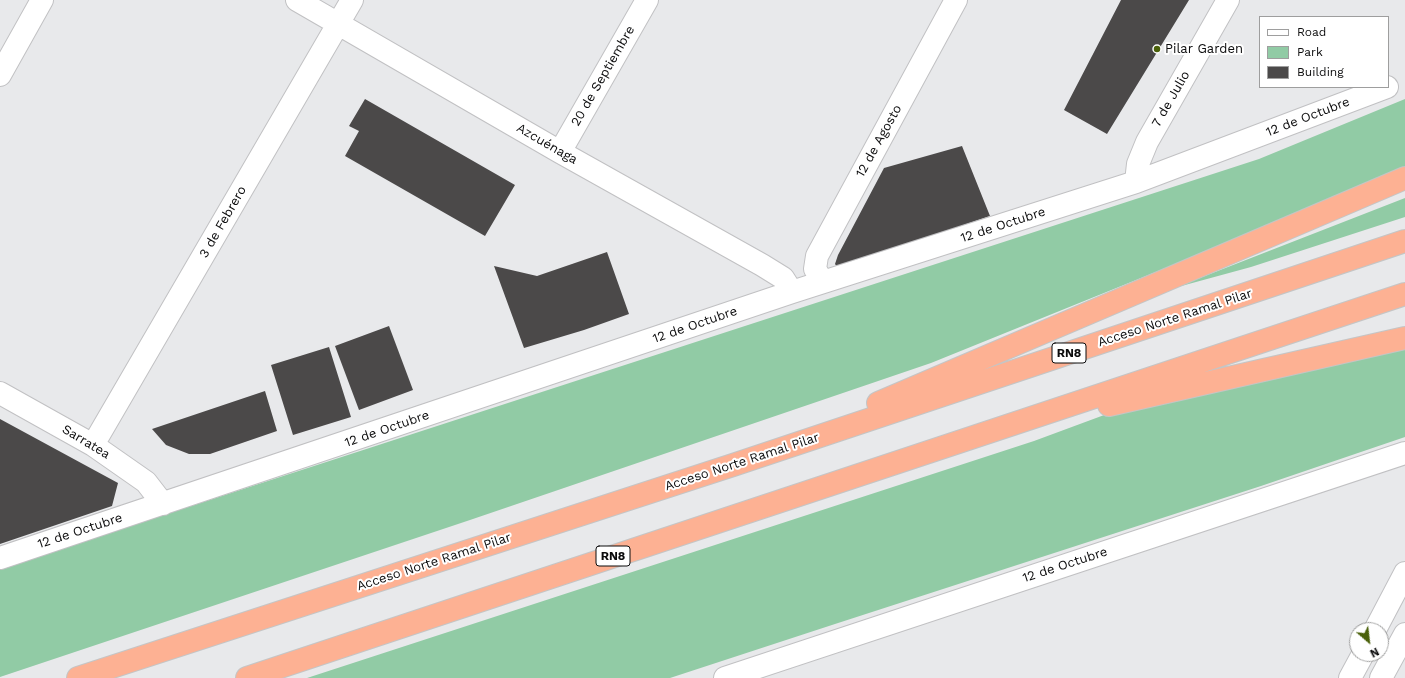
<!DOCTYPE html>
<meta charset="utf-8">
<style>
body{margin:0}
#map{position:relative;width:1405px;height:678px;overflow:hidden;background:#e8e9eb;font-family:"Work Sans",sans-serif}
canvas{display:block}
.legend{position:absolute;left:1259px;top:16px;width:130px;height:72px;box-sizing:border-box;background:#fff;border:1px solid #9e9e9e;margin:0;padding:5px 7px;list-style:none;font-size:12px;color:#0c0c0d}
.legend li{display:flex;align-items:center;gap:8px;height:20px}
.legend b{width:20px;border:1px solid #9e9e9e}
.north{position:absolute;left:1349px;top:622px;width:40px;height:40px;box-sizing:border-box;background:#fff;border:1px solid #9e9e9e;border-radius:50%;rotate:152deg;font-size:11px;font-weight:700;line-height:16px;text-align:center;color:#0c0c0d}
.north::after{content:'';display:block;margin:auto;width:14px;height:18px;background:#4a600a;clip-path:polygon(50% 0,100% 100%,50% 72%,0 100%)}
</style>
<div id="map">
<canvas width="1405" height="678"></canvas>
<ul class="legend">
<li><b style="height:5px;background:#fff"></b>Road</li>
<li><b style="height:11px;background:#91cba5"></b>Park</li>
<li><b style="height:11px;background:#4b4949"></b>Building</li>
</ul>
<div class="north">N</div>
</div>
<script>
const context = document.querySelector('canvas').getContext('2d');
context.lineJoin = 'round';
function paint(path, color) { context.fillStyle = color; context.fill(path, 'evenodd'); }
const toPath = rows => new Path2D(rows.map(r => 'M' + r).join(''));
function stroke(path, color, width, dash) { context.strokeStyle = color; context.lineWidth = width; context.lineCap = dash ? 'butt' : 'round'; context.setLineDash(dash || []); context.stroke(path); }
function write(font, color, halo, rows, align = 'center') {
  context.font = font + ' "Work Sans",sans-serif'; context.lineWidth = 4; context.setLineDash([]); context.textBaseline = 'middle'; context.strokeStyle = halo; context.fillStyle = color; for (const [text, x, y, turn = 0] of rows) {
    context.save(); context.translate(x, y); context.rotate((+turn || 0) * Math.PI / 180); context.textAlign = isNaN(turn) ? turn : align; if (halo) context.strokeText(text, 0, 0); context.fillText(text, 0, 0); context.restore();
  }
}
const green = toPath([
 [1405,99,1405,167,1230,242,931,363,470,520,0,677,0,568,1259,159],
 [1405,198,1405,217,1251,267,1174,288],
 [1405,345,1405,437,1261,486,835,624,670,678,307,678,1034,441,1115,411]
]);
const building = toPath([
 [1121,0,1189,0,1107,134,1064,110],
 [365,99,515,185,485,236,345,156,359,131,349,126],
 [962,146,990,216,838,268,835,264,838,255,884,168],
 [607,252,629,314,584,330,524,348,494,266,537,276],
 [389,326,413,390,359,410,335,346],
 [329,347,351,417,293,435,271,365],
 [265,391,277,431,210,454,189,454,166,445,152,429],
 [0,419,118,483,112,506,0,544]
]);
const minor = toPath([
 [297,0,560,152,762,265,783,278,792,292],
 [0,75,42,0],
 [560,152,647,0],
 [1136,182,1138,164,1147,142,1228,0],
 [823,282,815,269,817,256,956,0],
 [0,393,93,445,146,482,163,504],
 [93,445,352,0],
 [0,558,792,292,1136,182,1387,87],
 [1375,630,1405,573],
 [725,678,1405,453],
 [1350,678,1363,654],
 [1381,678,1405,634]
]);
const highway = toPath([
 [878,403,1405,178],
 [1109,405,1405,338],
 [78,678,733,465,1405,241],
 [247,678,1405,294]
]);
const markers = [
 [1157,49,4,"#4a600a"]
];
const shields = [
 [1069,353,34],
 [613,556,34]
];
const shieldNames = [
 ["RN8",1069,353],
 ["RN8",613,556]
];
const poiNames = [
 ["Pilar Garden",1165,49]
];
const streetNames = [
 ["20 de Septiembre",603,76,-60],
 ["7 de Julio",1171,99,-60],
 ["12 de Octubre",1308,117,-21],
 ["12 de Agosto",879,141,-61],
 ["Azcuénaga",547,144,30],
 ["3 de Febrero",223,222,-60],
 ["12 de Octubre",1003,225,-18],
 ["Acceso Norte Ramal Pilar",1175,318,-18],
 ["12 de Octubre",695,325,-19],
 ["12 de Octubre",387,429,-19],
 ["Sarratea",86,442,31],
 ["Acceso Norte Ramal Pilar",742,462,-18],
 ["12 de Octubre",80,531,-18],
 ["Acceso Norte Ramal Pilar",434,562,-18],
 ["12 de Octubre",1065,565,-18]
];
paint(green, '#91cba5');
paint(building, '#4b4949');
stroke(minor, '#c1c1c3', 24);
stroke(highway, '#c5c5c5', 24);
stroke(minor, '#fff', 22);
stroke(highway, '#fdb193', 22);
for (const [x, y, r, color] of markers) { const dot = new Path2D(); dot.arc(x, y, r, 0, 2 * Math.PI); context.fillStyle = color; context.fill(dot); stroke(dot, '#fff', 1.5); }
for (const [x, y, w] of shields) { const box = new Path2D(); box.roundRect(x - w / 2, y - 10, w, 20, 3); context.fillStyle = '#fff'; context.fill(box); stroke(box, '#0c0c0d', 1); }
write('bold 12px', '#0c0c0d', null, shieldNames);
write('13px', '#0c0c0d', '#fff', poiNames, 'left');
write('13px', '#0c0c0d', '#fff', streetNames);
</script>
